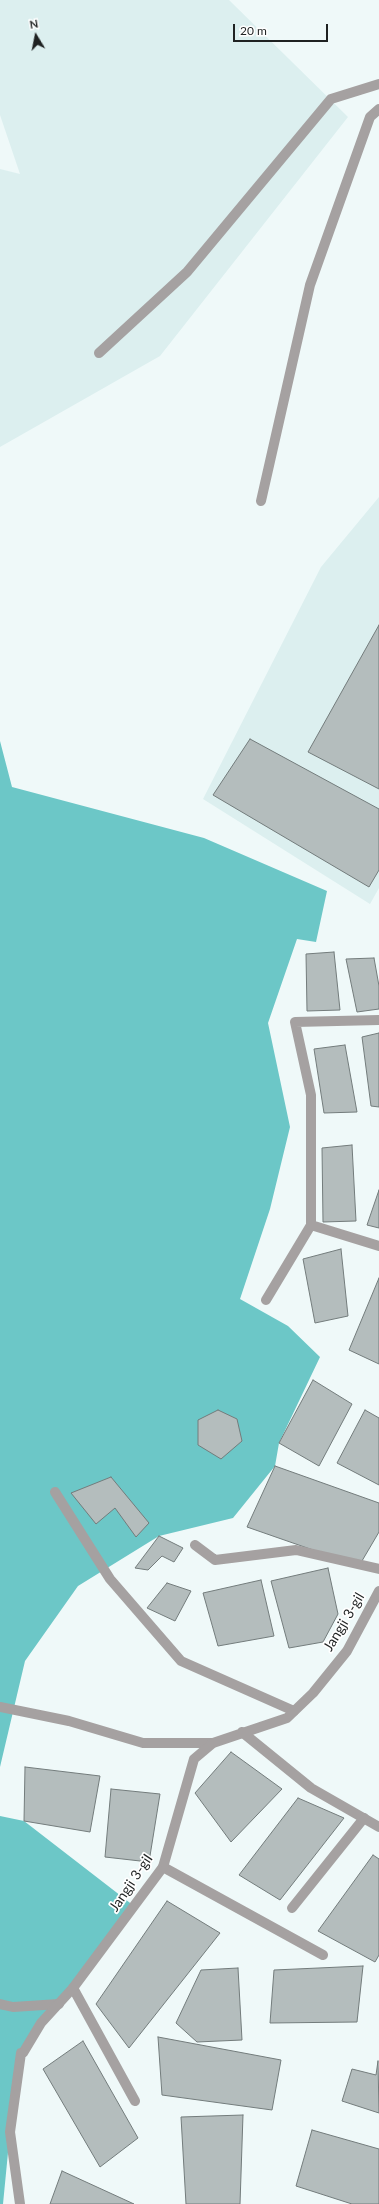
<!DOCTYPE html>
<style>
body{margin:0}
#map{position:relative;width:379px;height:2204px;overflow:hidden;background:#eff9f9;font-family:Lato,sans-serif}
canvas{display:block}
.north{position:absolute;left:16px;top:16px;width:40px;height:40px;-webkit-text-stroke:3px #fff;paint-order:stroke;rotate:350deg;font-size:11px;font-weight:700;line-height:16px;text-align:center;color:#1f2222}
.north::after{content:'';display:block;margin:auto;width:14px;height:18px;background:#1f2222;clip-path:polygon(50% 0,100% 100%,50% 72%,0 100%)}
.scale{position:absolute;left:233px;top:24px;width:95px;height:18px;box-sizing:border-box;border:2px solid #1f2222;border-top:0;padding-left:5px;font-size:12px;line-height:14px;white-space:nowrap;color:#1f2222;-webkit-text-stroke:3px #fff;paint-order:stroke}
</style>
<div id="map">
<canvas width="379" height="2204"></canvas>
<div class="north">N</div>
<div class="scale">20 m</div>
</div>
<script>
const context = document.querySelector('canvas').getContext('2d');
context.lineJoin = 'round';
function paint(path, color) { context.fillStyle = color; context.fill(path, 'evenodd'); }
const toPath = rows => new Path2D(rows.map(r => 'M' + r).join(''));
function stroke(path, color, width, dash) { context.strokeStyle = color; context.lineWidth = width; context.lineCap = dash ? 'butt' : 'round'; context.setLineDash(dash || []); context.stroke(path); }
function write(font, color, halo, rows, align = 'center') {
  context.font = font + ' Lato,sans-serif'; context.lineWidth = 3.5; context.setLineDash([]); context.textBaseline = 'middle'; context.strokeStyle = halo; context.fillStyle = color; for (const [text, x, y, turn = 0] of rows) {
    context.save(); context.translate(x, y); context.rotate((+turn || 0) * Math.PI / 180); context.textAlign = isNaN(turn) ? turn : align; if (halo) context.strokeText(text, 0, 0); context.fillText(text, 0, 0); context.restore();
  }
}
const built = toPath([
 [0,0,229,0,348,117,160,356,0,447,0,169,20,174,0,115],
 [379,497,379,888,370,904,203,799,321,567]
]);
const forest = toPath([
 [0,741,12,787,204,838,327,891,316,942,297,939,268,1023,290,1127,270,1209,240,1299,288,1326,320,1357,279,1443,275,1466,233,1518,159,1536,78,1586,25,1661,0,1767],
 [0,1816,24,1821,134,1906,23,2053,10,2132,3,2204,0,2204]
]);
const building = toPath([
 [379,625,379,789,308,752,379,625],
 [250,739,379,809,379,870,369,887,213,795,250,739],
 [334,952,340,1010,307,1011,306,954,334,952],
 [374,958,379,986,379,1009,357,1012,346,959,374,958],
 [379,1033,379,1107,371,1106,362,1037,379,1033],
 [345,1045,357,1112,324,1113,314,1049,345,1045],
 [352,1145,356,1221,323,1222,322,1148,352,1145],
 [379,1190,379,1228,367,1225,379,1190],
 [341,1249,348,1316,315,1323,303,1259,341,1249],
 [379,1278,379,1364,349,1350,379,1278],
 [313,1380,352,1404,319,1466,279,1443,313,1380],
 [218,1410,237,1419,242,1441,221,1459,198,1445,198,1420,218,1410],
 [365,1410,379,1418,379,1485,337,1463,365,1410],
 [275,1466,379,1503,379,1532,359,1566,247,1527,275,1466],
 [111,1477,149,1523,136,1537,115,1508,96,1524,71,1493,111,1477],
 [159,1536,183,1548,174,1562,162,1556,148,1570,135,1568,159,1536],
 [328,1568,338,1614,323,1642,289,1648,271,1581,328,1568],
 [261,1580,274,1636,218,1646,203,1593,261,1580],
 [167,1583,191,1591,175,1621,147,1608,167,1583],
 [231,1752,282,1789,231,1842,195,1793,231,1752],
 [25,1767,100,1776,90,1832,24,1821,25,1767],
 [111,1789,160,1794,149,1862,105,1857,111,1789],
 [298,1798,344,1818,280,1900,239,1875,298,1798],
 [373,1855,379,1859,379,1955,375,1962,318,1931,373,1855],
 [167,1901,220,1933,129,2048,96,2004,167,1901],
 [363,1966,357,2022,270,2023,274,1970,363,1966],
 [238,1968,242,2040,197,2042,176,2023,201,1970,238,1968],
 [158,2037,281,2060,272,2110,162,2095,158,2037],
 [83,2041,138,2138,100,2167,43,2069,83,2041],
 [378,2061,379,2113,342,2101,352,2069,376,2075,378,2061],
 [243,2115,240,2204,186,2204,181,2117,243,2115],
 [312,2130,379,2149,379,2204,352,2204,296,2186,312,2130],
 [62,2171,134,2204,50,2204,62,2171]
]);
const service = toPath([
 [99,353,187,272,331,99,379,84],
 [261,501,310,285,370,117,379,109],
 [379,1020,295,1022,311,1095,311,1225,379,1246],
 [266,1300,311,1225],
 [55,1492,110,1579,181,1661,294,1711],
 [195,1545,215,1560,296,1550,379,1569],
 [0,1707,69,1721,143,1743,213,1743],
 [163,1867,323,1955],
 [292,1908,364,1818],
 [73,1988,135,2101],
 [0,2004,13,2007,59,2004]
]);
const minor = toPath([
 [242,1732,311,1788,379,1827],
 [20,2204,10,2132,21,2053,23,2053,41,2023,73,1988,163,1867,194,1759,213,1743,287,1718,313,1693,347,1651,379,1591]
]);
const streetNames = [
 ["Jangji 3-gil",344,1622,-59],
 ["Jangji 3-gil",131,1883,-56]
];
paint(built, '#dcefef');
paint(forest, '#6cc7c7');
paint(building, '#b4bdbd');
stroke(building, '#737c7c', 1);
stroke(service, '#a5a1a1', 10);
stroke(minor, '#a5a1a1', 10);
write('14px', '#1f2222', '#fff', streetNames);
</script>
